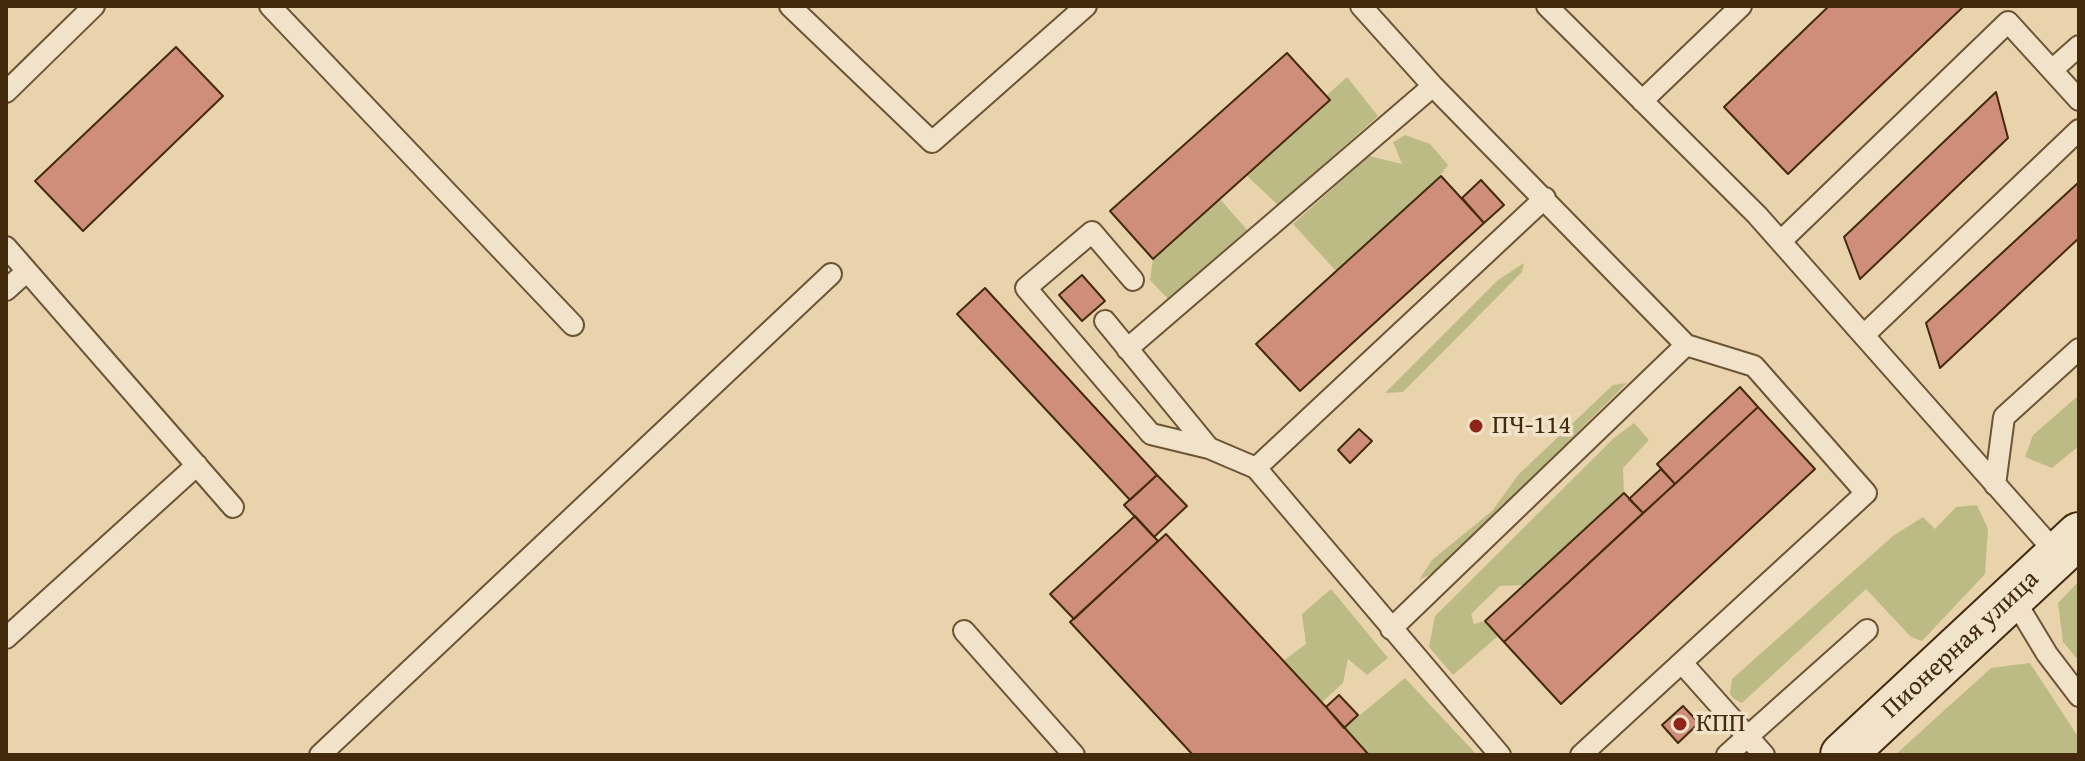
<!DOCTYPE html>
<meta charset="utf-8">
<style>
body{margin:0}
#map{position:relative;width:2085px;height:761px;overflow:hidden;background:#e9d3ad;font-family:"Gentium Book Plus",serif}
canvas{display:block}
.frame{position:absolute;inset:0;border:8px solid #442a0c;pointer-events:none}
</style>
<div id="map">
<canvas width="2085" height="761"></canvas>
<div class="frame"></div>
</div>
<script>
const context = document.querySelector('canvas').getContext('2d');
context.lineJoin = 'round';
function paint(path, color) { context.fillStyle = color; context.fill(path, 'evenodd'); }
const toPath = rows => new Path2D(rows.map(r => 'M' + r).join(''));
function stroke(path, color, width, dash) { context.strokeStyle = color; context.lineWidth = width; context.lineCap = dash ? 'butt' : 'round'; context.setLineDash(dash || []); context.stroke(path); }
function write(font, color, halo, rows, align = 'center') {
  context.font = font + ' "Gentium Book Plus",serif'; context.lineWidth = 7; context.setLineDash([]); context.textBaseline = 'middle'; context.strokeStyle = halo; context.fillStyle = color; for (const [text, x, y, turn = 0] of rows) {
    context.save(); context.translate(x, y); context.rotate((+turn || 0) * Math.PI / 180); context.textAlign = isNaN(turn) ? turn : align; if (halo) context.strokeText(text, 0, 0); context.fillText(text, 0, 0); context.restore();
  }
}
const green = toPath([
 [1347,77,1378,116,1278,205,1246,175,1329,101,1326,96],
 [1405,135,1430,144,1448,165,1437,179,1336,271,1293,224,1369,156,1402,164,1393,142],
 [1220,199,1247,230,1168,299,1150,280,1153,259],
 [1524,263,1522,272,1403,392,1385,393,1498,280],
 [1627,383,1437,571,1419,580,1432,560,1492,511,1519,474,1613,385],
 [2079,395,2079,446,2052,468,2025,457,2033,435],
 [1634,423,1649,440,1623,468,1624,493,1524,585,1500,586,1471,614,1474,624,1485,621,1498,636,1453,675,1429,647,1435,616,1614,438],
 [1977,505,1988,529,1985,574,1922,641,1911,637,1866,589,1742,703,1734,699,1730,694,1732,679,1893,536,1923,517,1935,529,1956,507],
 [2079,581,2079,661,2063,642,2058,603],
 [1331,589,1388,658,1367,675,1348,659,1343,683,1321,703,1283,661,1306,644,1302,614],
 [2030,663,2079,738,2079,755,1895,755,1991,668],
 [1405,678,1477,755,1369,755,1344,728]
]);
const building = toPath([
 [1829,6,1964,6,1788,174,1724,107,1829,6],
 [176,47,223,96,83,231,35,181,176,47],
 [1287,53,1330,100,1153,259,1110,211,1287,53],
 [1996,92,2008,138,1860,279,1844,237,1996,92],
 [1441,176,1484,223,1300,391,1256,344,1441,176],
 [1481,180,1504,205,1484,223,1462,198,1481,180],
 [2079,182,2079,238,1940,368,1926,323,2079,182],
 [1082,275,1105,301,1082,321,1059,295,1082,275],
 [985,288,1157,475,1130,500,957,314,985,288],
 [1740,387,1758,407,1675,484,1657,464,1740,387],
 [1758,407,1815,469,1561,704,1504,642,1758,407],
 [1359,429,1372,441,1350,463,1338,450,1359,429],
 [1661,469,1675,484,1643,513,1629,499,1661,469],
 [1157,475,1187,506,1154,537,1124,505,1157,475],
 [1624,493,1643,513,1504,642,1485,621,1624,493],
 [1135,516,1158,541,1074,619,1050,594,1135,516],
 [1166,534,1326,707,1369,755,1193,755,1070,622,1166,534],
 [1339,695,1358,715,1344,728,1326,707,1339,695],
 [1683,706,1699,723,1678,743,1662,725,1683,706]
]);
const lane = toPath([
 [270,6,573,325],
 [790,6,932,142,1086,6],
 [1361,6,1433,86,1686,345,1754,366,1866,493,1581,755],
 [1547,6,1757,215,2058,555],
 [2052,70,2079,46],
 [6,92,94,6],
 [1642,101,1741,6],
 [1781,241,2008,22,2079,100],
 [6,247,233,507],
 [1133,280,1092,232,1026,288,1151,434,1209,448],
 [6,290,27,271],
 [1105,321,1209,448,1256,468,1500,755],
 [1864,335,2079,130],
 [1127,349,1433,86],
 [1256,468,1545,198],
 [1995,485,2004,417,2079,349],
 [2012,596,2047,654,2079,696],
 [1391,629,1686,345],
 [964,631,1074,755],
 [6,638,197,465],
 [1682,663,1764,755],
 [320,755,831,274],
 [1727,755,1867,630]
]);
const secondary = toPath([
 [1843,755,2079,535]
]);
const markers = [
 [1476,426,8,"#8f2418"],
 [1680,724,8,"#8f2418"]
];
const poiNames = [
 ["ПЧ-114",1492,426],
 ["КПП",1696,724]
];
const streetNames = [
 ["Пионерная улица",1961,645,-43]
];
paint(green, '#bcbb85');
paint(building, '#cf8e79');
stroke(building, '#442a0c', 2);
stroke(lane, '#6d5434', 24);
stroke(secondary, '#442a0c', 48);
stroke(lane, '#f1e2ca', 20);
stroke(secondary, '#f1e2ca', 44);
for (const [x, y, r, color] of markers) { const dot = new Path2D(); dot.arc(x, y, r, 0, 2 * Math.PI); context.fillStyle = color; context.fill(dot); stroke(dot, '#f1e2ca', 3); }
write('26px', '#442a0c', '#f1e2ca', poiNames, 'left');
write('26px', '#442a0c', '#f1e2ca', streetNames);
</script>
